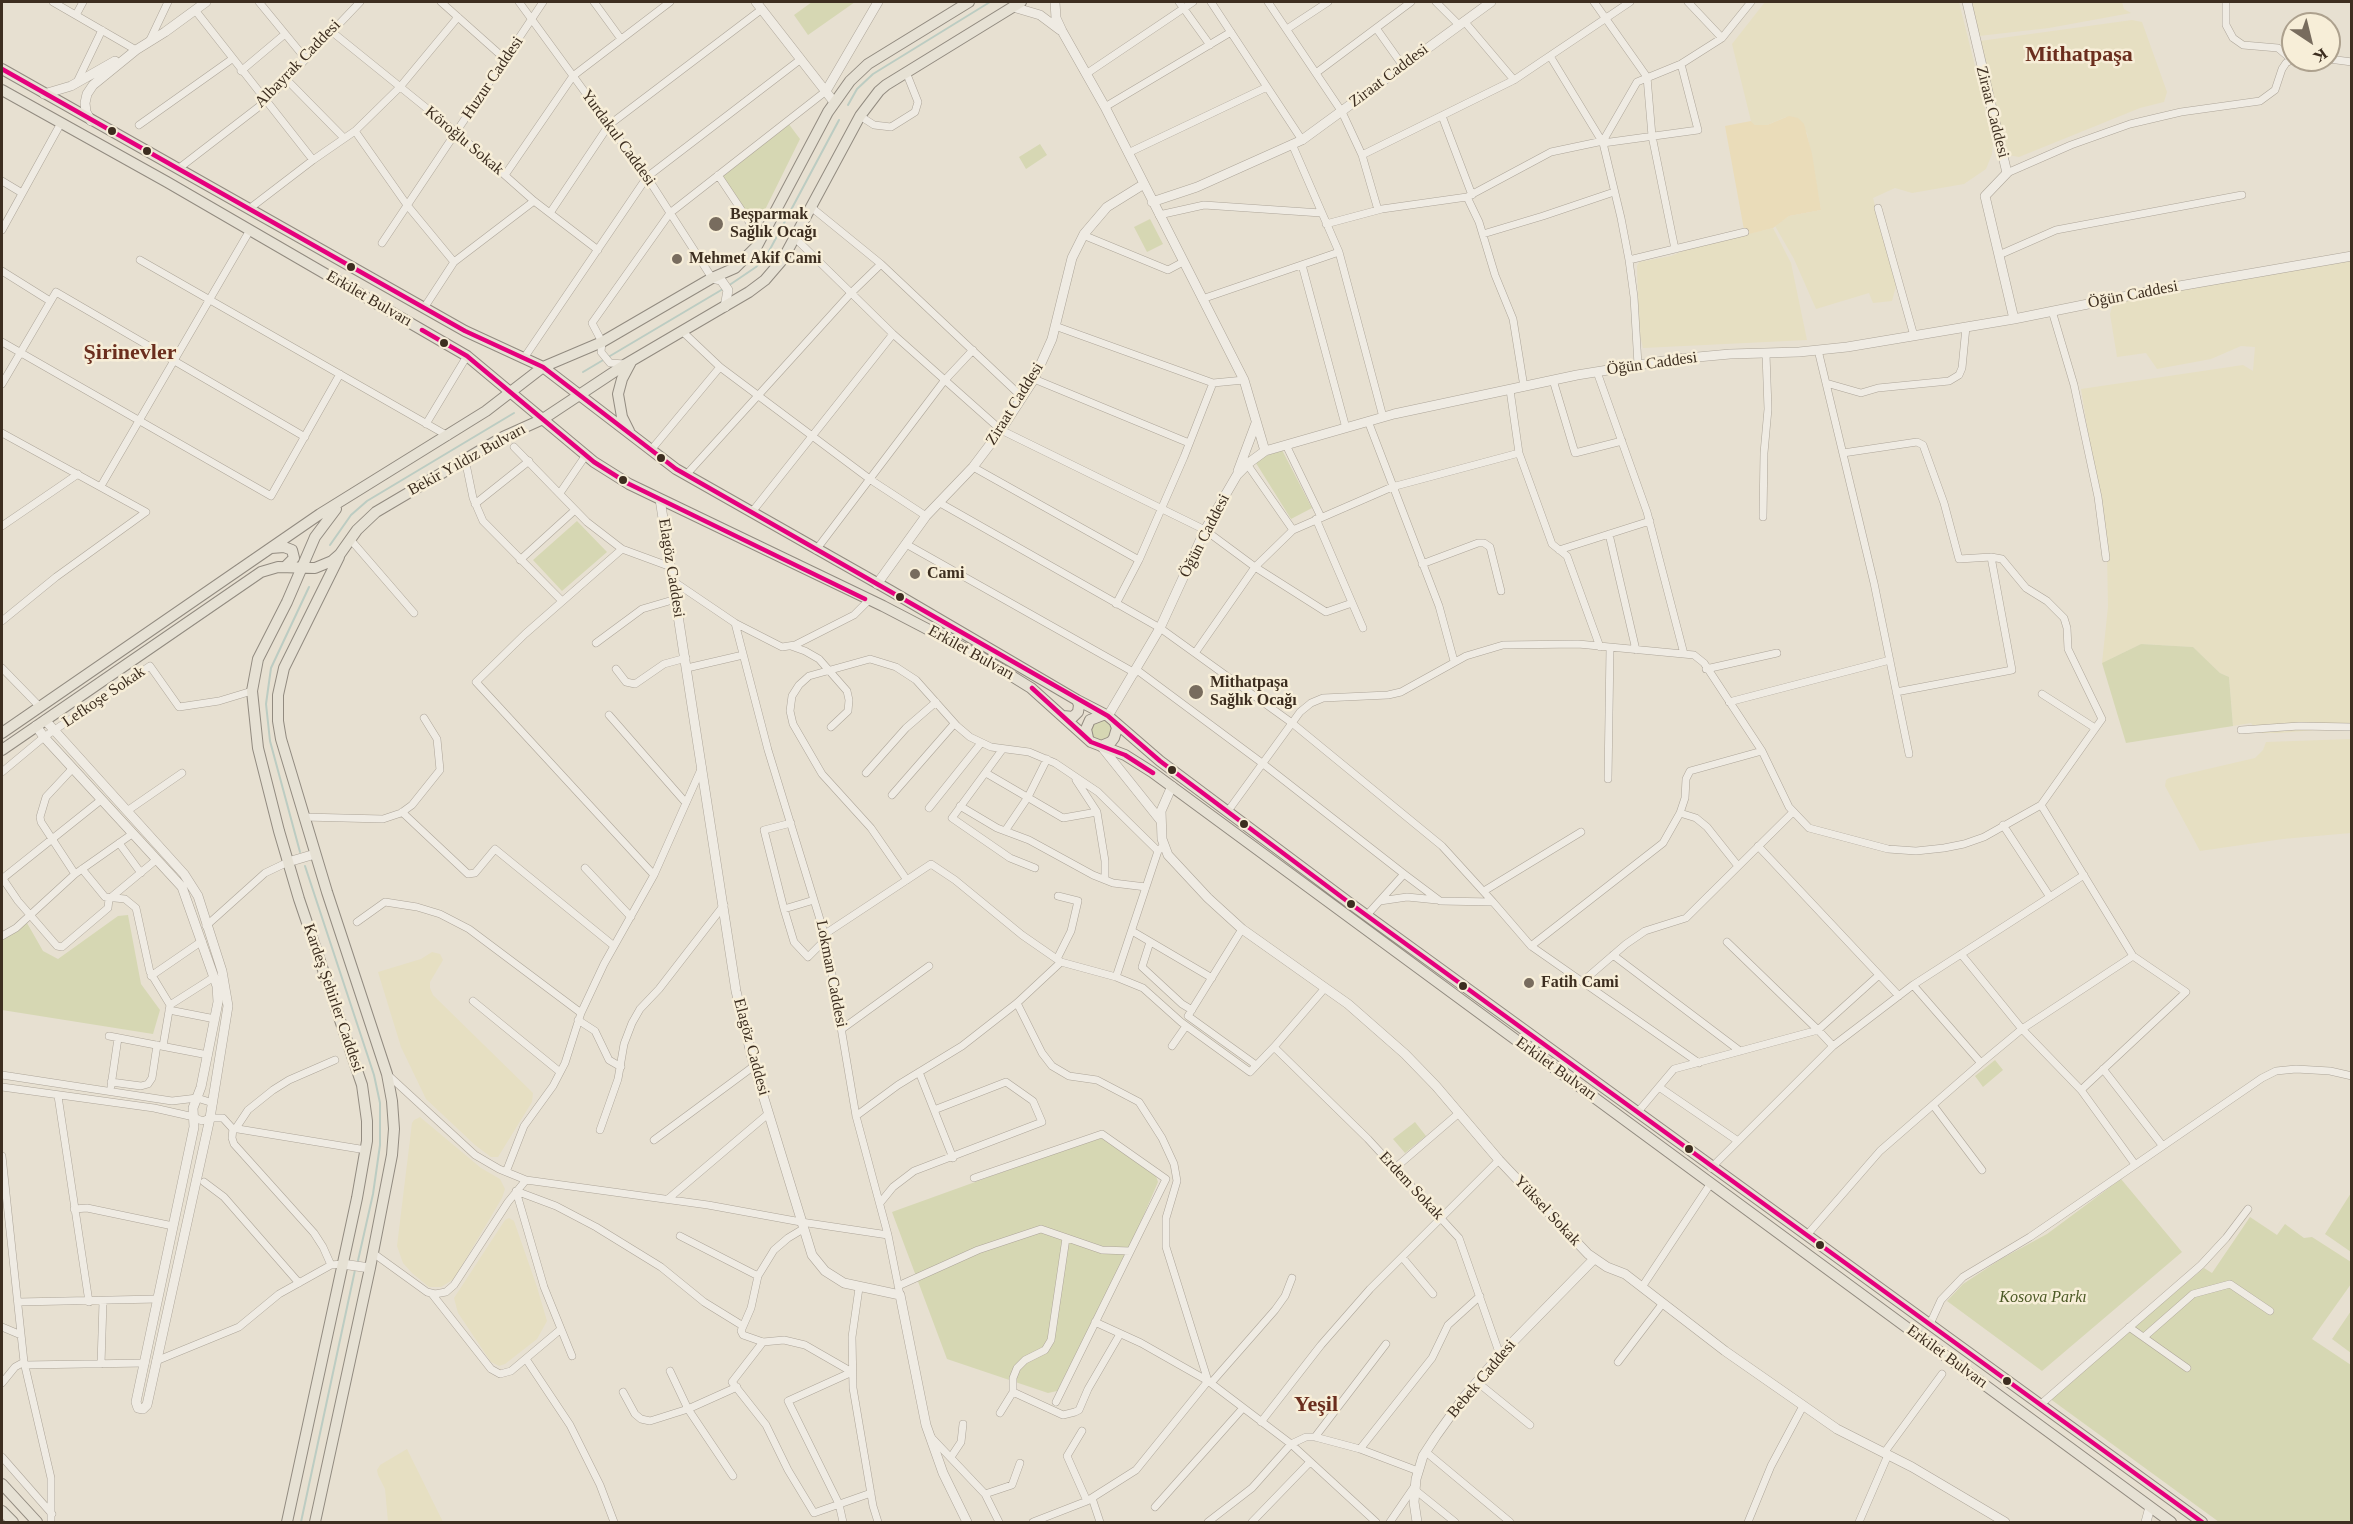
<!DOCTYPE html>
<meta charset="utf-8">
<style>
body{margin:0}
#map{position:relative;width:2353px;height:1524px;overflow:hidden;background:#e7e0d1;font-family:Georgia,serif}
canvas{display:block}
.frame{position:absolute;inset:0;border:3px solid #3d2e20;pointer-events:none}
.north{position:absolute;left:2281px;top:12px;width:60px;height:60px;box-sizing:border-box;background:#f7eed8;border:2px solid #ada18e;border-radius:50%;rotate:145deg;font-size:16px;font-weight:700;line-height:24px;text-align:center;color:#3d2e20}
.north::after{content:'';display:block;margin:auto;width:21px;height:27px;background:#786c5e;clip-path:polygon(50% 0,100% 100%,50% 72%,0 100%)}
</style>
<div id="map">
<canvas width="2353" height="1524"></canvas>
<div class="frame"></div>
<div class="north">K</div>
</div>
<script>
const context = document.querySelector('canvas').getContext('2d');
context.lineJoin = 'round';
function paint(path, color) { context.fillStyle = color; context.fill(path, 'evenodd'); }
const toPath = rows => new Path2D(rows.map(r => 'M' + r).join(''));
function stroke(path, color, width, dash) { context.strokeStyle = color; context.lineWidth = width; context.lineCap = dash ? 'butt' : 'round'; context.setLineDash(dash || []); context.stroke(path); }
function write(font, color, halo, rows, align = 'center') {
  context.font = font + ' Georgia,serif'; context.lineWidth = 5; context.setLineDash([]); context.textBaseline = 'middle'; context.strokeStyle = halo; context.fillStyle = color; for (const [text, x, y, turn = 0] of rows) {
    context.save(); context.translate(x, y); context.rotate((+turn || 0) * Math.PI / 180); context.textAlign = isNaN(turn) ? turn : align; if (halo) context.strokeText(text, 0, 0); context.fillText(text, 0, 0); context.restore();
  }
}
const farmland = toPath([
 [1765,2,1959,2,1981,90,1993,144,1992,154,1986,169,1964,184,1912,193,1895,188,1873,198,1896,286,1892,301,1873,303,1869,293,1816,309,1794,259,1775,226,1789,216,1821,210,1807,133,1786,117,1767,125,1755,125,1751,121,1732,44],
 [1972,2,2122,2,2124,9,2131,13,2049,28,1979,36],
 [2132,20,2142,22,2167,92,2164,102,2140,108,2019,157,2008,155,1980,41],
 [1773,228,1791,263,1807,340,1643,348,1639,331,1637,266,1639,262,1671,256,1695,246],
 [2351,259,2351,727,2279,733,2263,733,2255,729,2251,723,2233,726,2229,677,2220,673,2193,647,2141,644,2102,663,2108,607,2107,552,2081,389,2243,365,2253,371,2255,347,2241,346,2211,359,2157,369,2146,353,2117,357,2110,314,2112,306,2117,302],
 [2351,739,2351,833,2283,839,2200,851,2165,786,2166,780,2169,778,2255,758,2263,750,2266,742],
 [432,952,440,954,443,960,430,982,430,988,433,995,533,1093,532,1102,498,1157,491,1157,475,1145,426,1099,401,1047,378,972,421,959],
 [420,1117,481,1168,500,1179,505,1189,502,1198,454,1279,441,1287,429,1287,412,1273,403,1263,397,1246,412,1123,414,1120],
 [509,1218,514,1221,537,1287,547,1321,537,1339,505,1364,499,1366,491,1362,458,1313,454,1298,505,1220],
 [407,1449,443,1522,388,1522,385,1489,378,1475,377,1470,380,1465]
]);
const green = toPath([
 [812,2,855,2,808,35,794,15],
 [788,123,800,139,757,226,751,224,719,175],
 [1040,144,1047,155,1026,169,1019,157],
 [1150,219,1163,244,1147,252,1134,227],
 [1282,450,1312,508,1291,519,1256,463,1261,458],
 [577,521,607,552,562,591,533,560],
 [2141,644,2193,647,2220,673,2229,677,2233,726,2126,743,2102,663],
 [1106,719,1113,728,1111,735,1102,741,1091,737,1090,725],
 [128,915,141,984,160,1010,153,1034,2,1010,2,940,27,923,43,951,58,959,118,916],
 [1995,1060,2003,1070,1983,1087,1975,1076],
 [1415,1122,1426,1136,1405,1153,1393,1139],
 [1097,1138,1104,1139,1156,1176,1158,1182,1130,1247,1057,1391,1048,1393,947,1359,892,1212],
 [2121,1179,2182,1252,2042,1371,1947,1301,1963,1284,2001,1259,2047,1234],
 [2351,1193,2351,1252,2325,1234],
 [2250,1217,2277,1235,2285,1224,2304,1238,2312,1237,2351,1262,2351,1284,2312,1339,2351,1365,2351,1522,2219,1522,2049,1398,2204,1268,2212,1273],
 [2351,1311,2351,1353,2332,1339]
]);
const sand = toPath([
 [1789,116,1798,118,1804,124,1812,154,1821,210,1789,216,1773,228,1745,235,1725,126,1751,121,1755,125,1767,125]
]);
const stream = toPath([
 [848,105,857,89,873,74,990,2],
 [728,286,756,267,768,253,839,120],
 [583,372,723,289],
 [330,545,351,515,367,501,514,413],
 [300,852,270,741,266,704,271,668,309,587],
 [305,866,374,1075,380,1103,380,1145,373,1194,357,1265],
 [301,1522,355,1270]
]);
const minor = toPath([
 [53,2,136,50],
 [259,2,305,58],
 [441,2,505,59],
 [519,2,647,177,712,278],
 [594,2,621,39],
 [1179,2,1210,45],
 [1211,2,1302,140],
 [1268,2,1342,112,1362,155,1378,210],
 [1436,2,1459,25],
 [1594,2,1647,77,1652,136,1675,249],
 [1688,2,1722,38],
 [2226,2,2226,25,2233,38,2243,45,2278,48,2291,59],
 [195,10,313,160],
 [76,15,83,2],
 [1464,21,1514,80],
 [1376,28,1403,66],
 [1287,29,1328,2],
 [331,31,456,132,534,201,598,250],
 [149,42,168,2],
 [1550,56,1603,143,1621,218,1629,260,1634,297,1638,365],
 [2329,59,2352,62],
 [241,71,285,34],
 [1316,73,1411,2],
 [1086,74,1193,2],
 [286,79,344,138],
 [77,82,102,30],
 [1105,107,1231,32],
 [860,116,874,125,891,127,915,112,918,102,906,72],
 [1442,116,1472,195],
 [139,125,232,59],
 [355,131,407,205,454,262],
 [1603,143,1698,130,1681,64],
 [1292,144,1339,252,1383,417],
 [1128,153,1267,87],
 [1362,155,1514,80,1630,2],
 [178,169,265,102,360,2],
 [2007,173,2071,145,2130,124,2181,112,2260,101,2275,90,2282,69,2286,63,2293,59],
 [505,175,573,76,670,2],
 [718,175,760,238],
 [2,181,22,193],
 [1467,197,1551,152,1603,141,1637,82,1681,64,1722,38,1751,2],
 [811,207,881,264,1022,397],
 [1878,208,1914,336],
 [249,209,313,160,355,131,400,87,458,17],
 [550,213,609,125,762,9],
 [1159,215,1204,205,1321,213],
 [1326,224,1382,209,1467,197,1479,222,1495,275,1513,319,1524,387],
 [2,230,61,123],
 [1483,234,1543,216,1614,192],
 [1083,235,1168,270,1183,262],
 [794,237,893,334,1001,430,1205,530,1255,567,1326,612,1352,603],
 [382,243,543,2],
 [1999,255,2056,230,2242,195],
 [140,260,448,436],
 [1629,260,1745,232],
 [1302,265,1346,428],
 [2,271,50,301],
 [1202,299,1339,252],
 [424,308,454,262,534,201],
 [2052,311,2074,385,2098,497,2106,558],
 [1055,326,1213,383,1244,380],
 [683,332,720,367,871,480,926,516],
 [2,342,271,496,340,374],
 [1818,350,1874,583,1909,754],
 [524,358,647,177,801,59],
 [625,364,610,363,601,352,602,342,592,323,670,213,826,91],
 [1597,372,1647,512,1684,654],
 [1034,379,1189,443],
 [1553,380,1575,453,1622,441],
 [1826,383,1861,393,1878,388,1949,381,1959,375,1962,368,1966,327],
 [2,384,56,292,305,437],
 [1510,390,1519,453,1552,544,1567,556,1600,647],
 [1368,421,1439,606,1454,661],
 [426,424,467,356],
 [2,433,146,512,56,577,2,621],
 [1286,445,1321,517],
 [514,447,587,522,622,549,671,567],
 [651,450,720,367],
 [1843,453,1917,442,1923,445,1944,503,1959,559,1991,557,2002,559,2026,588,2047,601,2064,618,2067,628,2068,649,2102,719,2041,805],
 [465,459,473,498,483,521,562,601],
 [1247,464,1293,530],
 [973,467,1139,560],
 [686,475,851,293,881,264],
 [101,486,250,230],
 [560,493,586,455],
 [940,503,1160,628,1292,723,1442,846,1493,902],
 [475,504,529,461],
 [752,512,893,334],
 [1763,517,1764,453,1768,409,1766,354],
 [1316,519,1363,628],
 [2,526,78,474],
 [1609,534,1636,650],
 [350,539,414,613],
 [906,544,1135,673],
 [622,549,525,634,476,682,654,875],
 [816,550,944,381,973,350],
 [1559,550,1650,521],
 [520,560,575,510],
 [1422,564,1478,543,1484,543,1490,547,1501,591],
 [673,581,735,623,782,647,795,645,854,615,868,601],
 [1116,604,1139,560,1184,457,1213,383],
 [735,623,768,750,826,939,856,1116,888,1235,900,1295],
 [596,643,642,609,676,599],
 [791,646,805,651,819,659,847,691,849,700,848,711,831,727],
 [1195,653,1255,567,1293,530,1392,487,1519,453],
 [2,668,40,707],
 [687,668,743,655],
 [616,669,626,682,635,684,664,664,686,658],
 [1706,669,1777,653],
 [1137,670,1262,763,1404,874],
 [1896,692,2012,670,1991,557],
 [2042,694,2095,728],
 [1729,702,1890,660],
 [609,715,686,803],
 [2241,730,2299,726,2352,727],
 [1002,750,952,818,1010,858,1035,868],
 [73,768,46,797,40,817,41,822,75,874],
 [2,772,44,737,150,666,179,707,219,701,252,691],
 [866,773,906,728,936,702],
 [986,773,1063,818,1097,812],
 [1608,779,1610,648],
 [1076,780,1097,812,1105,861,1105,879],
 [892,795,954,724],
 [960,806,997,828,1029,840,1093,875,1113,883,1146,887],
 [929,808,981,743],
 [127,811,182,773],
 [1228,811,1300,712,1311,703,1323,698,1388,695,1401,692,1466,656,1503,645,1578,644,1694,655,1704,663,1762,751,1789,807,1809,828,1888,849,1916,851,1944,848,1964,844,1984,837,2041,805,2133,956,2186,992,2081,1090],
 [402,812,468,874,475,873,495,849,614,946],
 [1680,813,1696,818,1707,827,1738,866],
 [304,817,383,819,401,813,412,805,440,770,437,739,424,718],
 [791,823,764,830,784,909,814,900],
 [2003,825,2050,897],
 [1005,831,1028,797,1047,759],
 [119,843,141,873],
 [1758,846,1899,996],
 [585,868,631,917],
 [82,869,105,897,125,899,136,908,150,972,170,1005,163,1046],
 [2,879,101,800],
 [3,879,18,901,57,946,62,947,108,908,109,899,156,860],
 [907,880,871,828,822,774,793,724,790,711,792,696,799,685,809,676,870,659,896,667,916,680,957,726,970,737,991,747,1029,752,1055,763,1098,792,1158,851,1164,845],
 [1484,891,1581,832],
 [1380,901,1407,897,1437,900],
 [784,909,794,942,808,957,826,939],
 [1367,915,1404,874,1440,901,1493,902,1531,946,1699,1063],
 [357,922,385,902,417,907,440,914,469,929,581,1013],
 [206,926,265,873,288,862],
 [1242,929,1188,1016,1256,1065],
 [1132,931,1212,978],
 [825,934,931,864,955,880,1022,935,1061,962,1116,977,1143,988,1181,1022,1250,1072,1274,1047,1325,988],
 [2,936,16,928,75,874,132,834],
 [1150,942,1142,967,1182,1004,1192,1010],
 [1727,942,1818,1030,1879,975],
 [1531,946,1663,843,1680,813,1685,798,1686,779,1690,771,1762,751],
 [1961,954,2022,1029,2081,1090,2134,1163],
 [1613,955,1740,1051],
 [1057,959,1071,931,1078,901,1058,896],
 [151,976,202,941],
 [1116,977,1158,851],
 [1582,982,1626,944,1645,931,1686,918,1793,812],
 [1913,985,1981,1063],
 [473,1001,560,1072],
 [1017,1003,1042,1053,1052,1066,1069,1076,1097,1080,1139,1102,1162,1138,1174,1164,1177,1181,1166,1218,1166,1247,1208,1381,1136,1470,1087,1501,1033,1522],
 [170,1005,214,977],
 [169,1010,215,1019],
 [578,1020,595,1031,609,1060,621,1067],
 [842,1029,929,966],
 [109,1036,208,1055],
 [1172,1046,1186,1026],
 [1274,1047,1368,1139,1459,1238,1500,1355],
 [2103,1069,2162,1145],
 [919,1072,953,1158],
 [387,1074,475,1155,499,1169,526,1180,708,1205,801,1222,888,1235],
 [2,1075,172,1101,197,1098,213,1103],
 [111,1082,141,1086,148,1084,152,1078,157,1045],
 [111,1086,118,1038],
 [2,1087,154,1108,194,1117,202,1121,210,1118,223,1118,232,1128,366,1150],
 [1659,1087,1738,1141],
 [58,1096,89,1302],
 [1933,1105,1982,1170],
 [1637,1113,1674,1069,1818,1030,1833,1046],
 [856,1116,898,1085,962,1046,1017,1003,1061,962],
 [233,1128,232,1138,234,1144,314,1233,323,1247,331,1265],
 [236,1128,248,1110,273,1090,289,1080,335,1060],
 [600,1130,618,1079,624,1044,632,1023,640,1009,659,989,724,905],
 [654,1140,754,1066],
 [2,1156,24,1362,51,1478,51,1522],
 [1395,1168,1459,1113],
 [1711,1168,1833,1046,1913,985,2084,875],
 [506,1172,524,1126,553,1086,565,1063,581,1013,604,964,654,875,702,767],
 [974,1178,1102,1134,1166,1179,1056,1402],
 [204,1182,224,1197,299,1283],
 [516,1191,556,1206,596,1227,661,1267,704,1302,743,1326],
 [516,1191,544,1287,572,1356],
 [668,1199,768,1114],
 [880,1203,893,1187,914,1171,1042,1122,1033,1101,1006,1082,934,1110],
 [74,1209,87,1208,173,1226],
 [1807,1235,1880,1151,1981,1063,2022,1029,2133,956],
 [680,1236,758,1276,751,1308,741,1331,743,1335,763,1342,784,1340,805,1345,852,1372],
 [373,1253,427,1292,435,1294,446,1292,454,1285,508,1202,526,1180],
 [1402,1257,1433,1294],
 [758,1276,774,1250,788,1238,803,1229],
 [898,1286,978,1250,1041,1229,1102,1250,1130,1251],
 [1642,1287,1711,1183],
 [859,1288,852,1337,853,1388,873,1506,878,1522],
 [432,1294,491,1369,500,1374,511,1371,561,1329],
 [18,1302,158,1299],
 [1095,1322,1141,1343,1208,1381,1291,1444,1376,1522],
 [1930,1324,1941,1300,1963,1277,2030,1237,2262,1078,2276,1071,2296,1069,2330,1071,2352,1076],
 [2,1327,21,1335],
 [2129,1327,2187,1368],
 [2144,1337,2193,1294,2230,1284,2270,1311],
 [763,1342,732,1382,766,1425,788,1470,814,1513,871,1493],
 [526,1359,570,1425,600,1485,614,1522],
 [156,1361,239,1327,279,1294,331,1265,342,1264],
 [1618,1362,1663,1303],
 [101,1364,103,1302],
 [25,1365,145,1363],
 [670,1371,688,1409,733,1476],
 [1477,1382,1530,1425],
 [2,1383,15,1367,24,1362],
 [1211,1383,1275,1310,1285,1296,1292,1278],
 [623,1392,635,1414,641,1419,650,1421,688,1409,737,1387],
 [1013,1392,1063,1415,1075,1412,1079,1410,1088,1389,1120,1334],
 [2041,1404,2201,1265,2226,1238,2248,1209],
 [1000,1413,1013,1392,1013,1378,1017,1368,1025,1360,1045,1350,1051,1340,1066,1238],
 [1261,1422,1321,1345,1370,1289,1499,1160],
 [1082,1431,1067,1456,1087,1501],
 [930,1436,985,1494,999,1522],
 [1315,1437,1386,1344],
 [1360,1449,1432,1358,1448,1325,1480,1296],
 [1426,1452,1510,1522],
 [1884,1453,1942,1374],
 [2,1457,52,1514],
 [951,1457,961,1442,963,1424],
 [1414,1489,1455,1522],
 [985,1494,1012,1485,1020,1463],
 [1092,1498,1100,1522],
 [1155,1507,1243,1408],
 [843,1522,839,1504,788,1401,852,1372],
 [1208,1522,1252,1488,1291,1444,1306,1437,1315,1437,1360,1449,1418,1471],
 [1252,1522,1310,1462],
 [1390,1522,1414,1487],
 [1748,1522,1771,1466,1803,1406],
 [1859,1522,1888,1455]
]);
const tertiary = toPath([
 [756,2,834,102],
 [1055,2,1056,18,1062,31,1105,107,1244,380,1265,451],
 [1967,2,2007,173,1985,196,2014,319],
 [1013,7,1040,15,1060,30],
 [826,91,878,2],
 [44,94,71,86,115,61],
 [91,121,86,112,85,103,87,94,93,85,136,50,165,32,206,2],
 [1152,202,1197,187,1302,140,1491,2],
 [712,278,721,280,728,290,725,307],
 [1238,471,1256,423],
 [660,499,736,991,754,1066,812,1255,825,1271,844,1283,900,1295,926,1425,943,1473,967,1522],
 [877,584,926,516,973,467,1001,430,1034,379,1052,339,1072,258,1084,234,1107,207,1144,184],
 [1108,716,1160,628,1205,530,1237,475,1250,462,1265,451,1394,414,1577,375,1676,359,1730,354,1799,352,1847,347,2014,319,2162,289,2352,256],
 [36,726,44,737,182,887,217,986,218,1002,201,1087,193,1108,194,1127,136,1402,138,1408,143,1409,147,1405,210,1118,228,1006,222,971,198,896,184,874,45,720],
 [1101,746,1161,821],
 [1172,786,1161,811,1162,839,1168,855,1208,898,1242,929,1348,1004,1405,1054,1436,1086,1499,1160,1588,1254,1607,1267,1625,1274,1725,1351,1837,1429,1912,1467,2005,1522],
 [288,862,315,854],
 [342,1264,370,1268],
 [1417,1522,1414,1502,1416,1479,1423,1456,1436,1436,1464,1397,1500,1355,1594,1259],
 [2146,1522,2150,1507]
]);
const primary = toPath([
 [2,69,465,331,543,367,676,469,891,591,1077,700,1108,716,1160,761,1355,907,2202,1522],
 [2,90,167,182,467,356,594,462,629,484,883,606,981,657,1031,688,1091,742,1125,755,1152,772,2171,1522],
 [629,431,622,417,618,394,622,379,631,362],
 [271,548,284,547,292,550,294,558,286,566],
 [1063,716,1073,717,1078,712,1079,705,1077,700],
 [2,733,320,514,486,411,543,367,602,342,712,278,735,268,757,246,828,112,850,81,868,64,969,2],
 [1088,738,1086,729,1090,720,1103,715],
 [1101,746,1111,742,1114,738,1117,728,1115,723],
 [2,750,261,572,278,567,315,568,332,561,340,554,357,530,376,512,503,437,543,419,626,364,749,292,765,280,783,259,860,116,879,91,886,85,1021,2],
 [2,1484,37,1522],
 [2,1511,13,1522],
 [287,1522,357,1198,367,1141,367,1121,362,1085,299,899,279,831,258,748,252,691,258,659,287,602,315,537,336,509],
 [315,1522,370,1268,392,1155,394,1129,392,1101,387,1074,327,892,281,739,278,721,278,695,284,668,339,557]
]);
const bus1 = toPath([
 [2,69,465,331,543,367,676,469,1108,716,1160,761,1355,907,2202,1522],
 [422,330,467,356,594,462,629,484,865,599],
 [1032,688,1091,742,1125,755,1153,773]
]);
const markers = [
 [112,131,5,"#3d2e20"],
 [147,151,5,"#3d2e20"],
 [716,224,8,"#786c5e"],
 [677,259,6,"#786c5e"],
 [351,267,5,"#3d2e20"],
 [444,343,5,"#3d2e20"],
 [661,458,5,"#3d2e20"],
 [623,480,5,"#3d2e20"],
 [915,574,6,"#786c5e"],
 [900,597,5,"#3d2e20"],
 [1196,692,8,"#786c5e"],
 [1172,770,5,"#3d2e20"],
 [1244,824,5,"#3d2e20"],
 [1351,904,5,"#3d2e20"],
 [1529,983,6,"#786c5e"],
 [1463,986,5,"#3d2e20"],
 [1689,1149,5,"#3d2e20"],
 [1820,1245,5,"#3d2e20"],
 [2007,1381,5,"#3d2e20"]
];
const streetNames = [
 ["Albayrak Caddesi",298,64,-46],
 ["Ziraat Caddesi",1389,76,-37],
 ["Huzur Caddesi",493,78,-56],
 ["Ziraat Caddesi",1992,112,76],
 ["Yurdakul Caddesi",618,138,54],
 ["Köroğlu Sokak",464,141,40],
 ["Öğün Caddesi",2133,295,-11],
 ["Erkilet Bulvarı",369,299,30],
 ["Öğün Caddesi",1652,364,-8],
 ["Ziraat Caddesi",1015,404,-58],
 ["Bekir Yıldız Bulvarı",467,460,-29],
 ["Öğün Caddesi",1205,536,-63],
 ["Elagöz Caddesi",671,568,81],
 ["Erkilet Bulvarı",971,653,29],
 ["Lefkoşe Sokak",104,697,-34],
 ["Lokman Caddesi",831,974,79],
 ["Kardeş Şehirler Caddesi",333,998,71],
 ["Elagöz Caddesi",751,1047,75],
 ["Erkilet Bulvarı",1556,1069,36],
 ["Erdem Sokak",1411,1186,47],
 ["Yüksel Sokak",1547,1211,47],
 ["Erkilet Bulvarı",1947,1357,36],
 ["Bebek Caddesi",1482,1379,-50]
];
const poiNames = [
 ["Beşparmak",730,215],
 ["Sağlık Ocağı",730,233],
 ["Mehmet Akif Cami",689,259],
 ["Cami",927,574],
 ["Mithatpaşa",1210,683],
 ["Sağlık Ocağı",1210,701],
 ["Fatih Cami",1541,983]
];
const parkNames = [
 ["Kosova Parkı",2043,1298]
];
const districtNames = [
 ["Mithatpaşa",2079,55],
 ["Şirinevler",130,353],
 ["Yeşil",1316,1405]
];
paint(farmland, '#e6dfc2');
paint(green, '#d6d7b3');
paint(sand, '#eadcb9');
stroke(stream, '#bcccc2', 2);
stroke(minor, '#ada599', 8);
stroke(tertiary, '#ada599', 10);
stroke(primary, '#928b80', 12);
stroke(minor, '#efebe3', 7);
stroke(tertiary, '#efebe3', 9);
stroke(primary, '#e6e1d4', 10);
stroke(bus1, '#e5007d', 4.5);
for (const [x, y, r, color] of markers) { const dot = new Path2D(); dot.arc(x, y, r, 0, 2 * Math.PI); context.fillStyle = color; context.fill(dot); stroke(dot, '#f7eed8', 2); }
write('16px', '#3d2e20', '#f7eed8', streetNames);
write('bold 16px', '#3d2e20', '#f7eed8', poiNames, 'left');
write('italic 16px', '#4d5a26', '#f7eed8', parkNames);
write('bold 22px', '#6b2e1e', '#f7eed8', districtNames);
</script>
